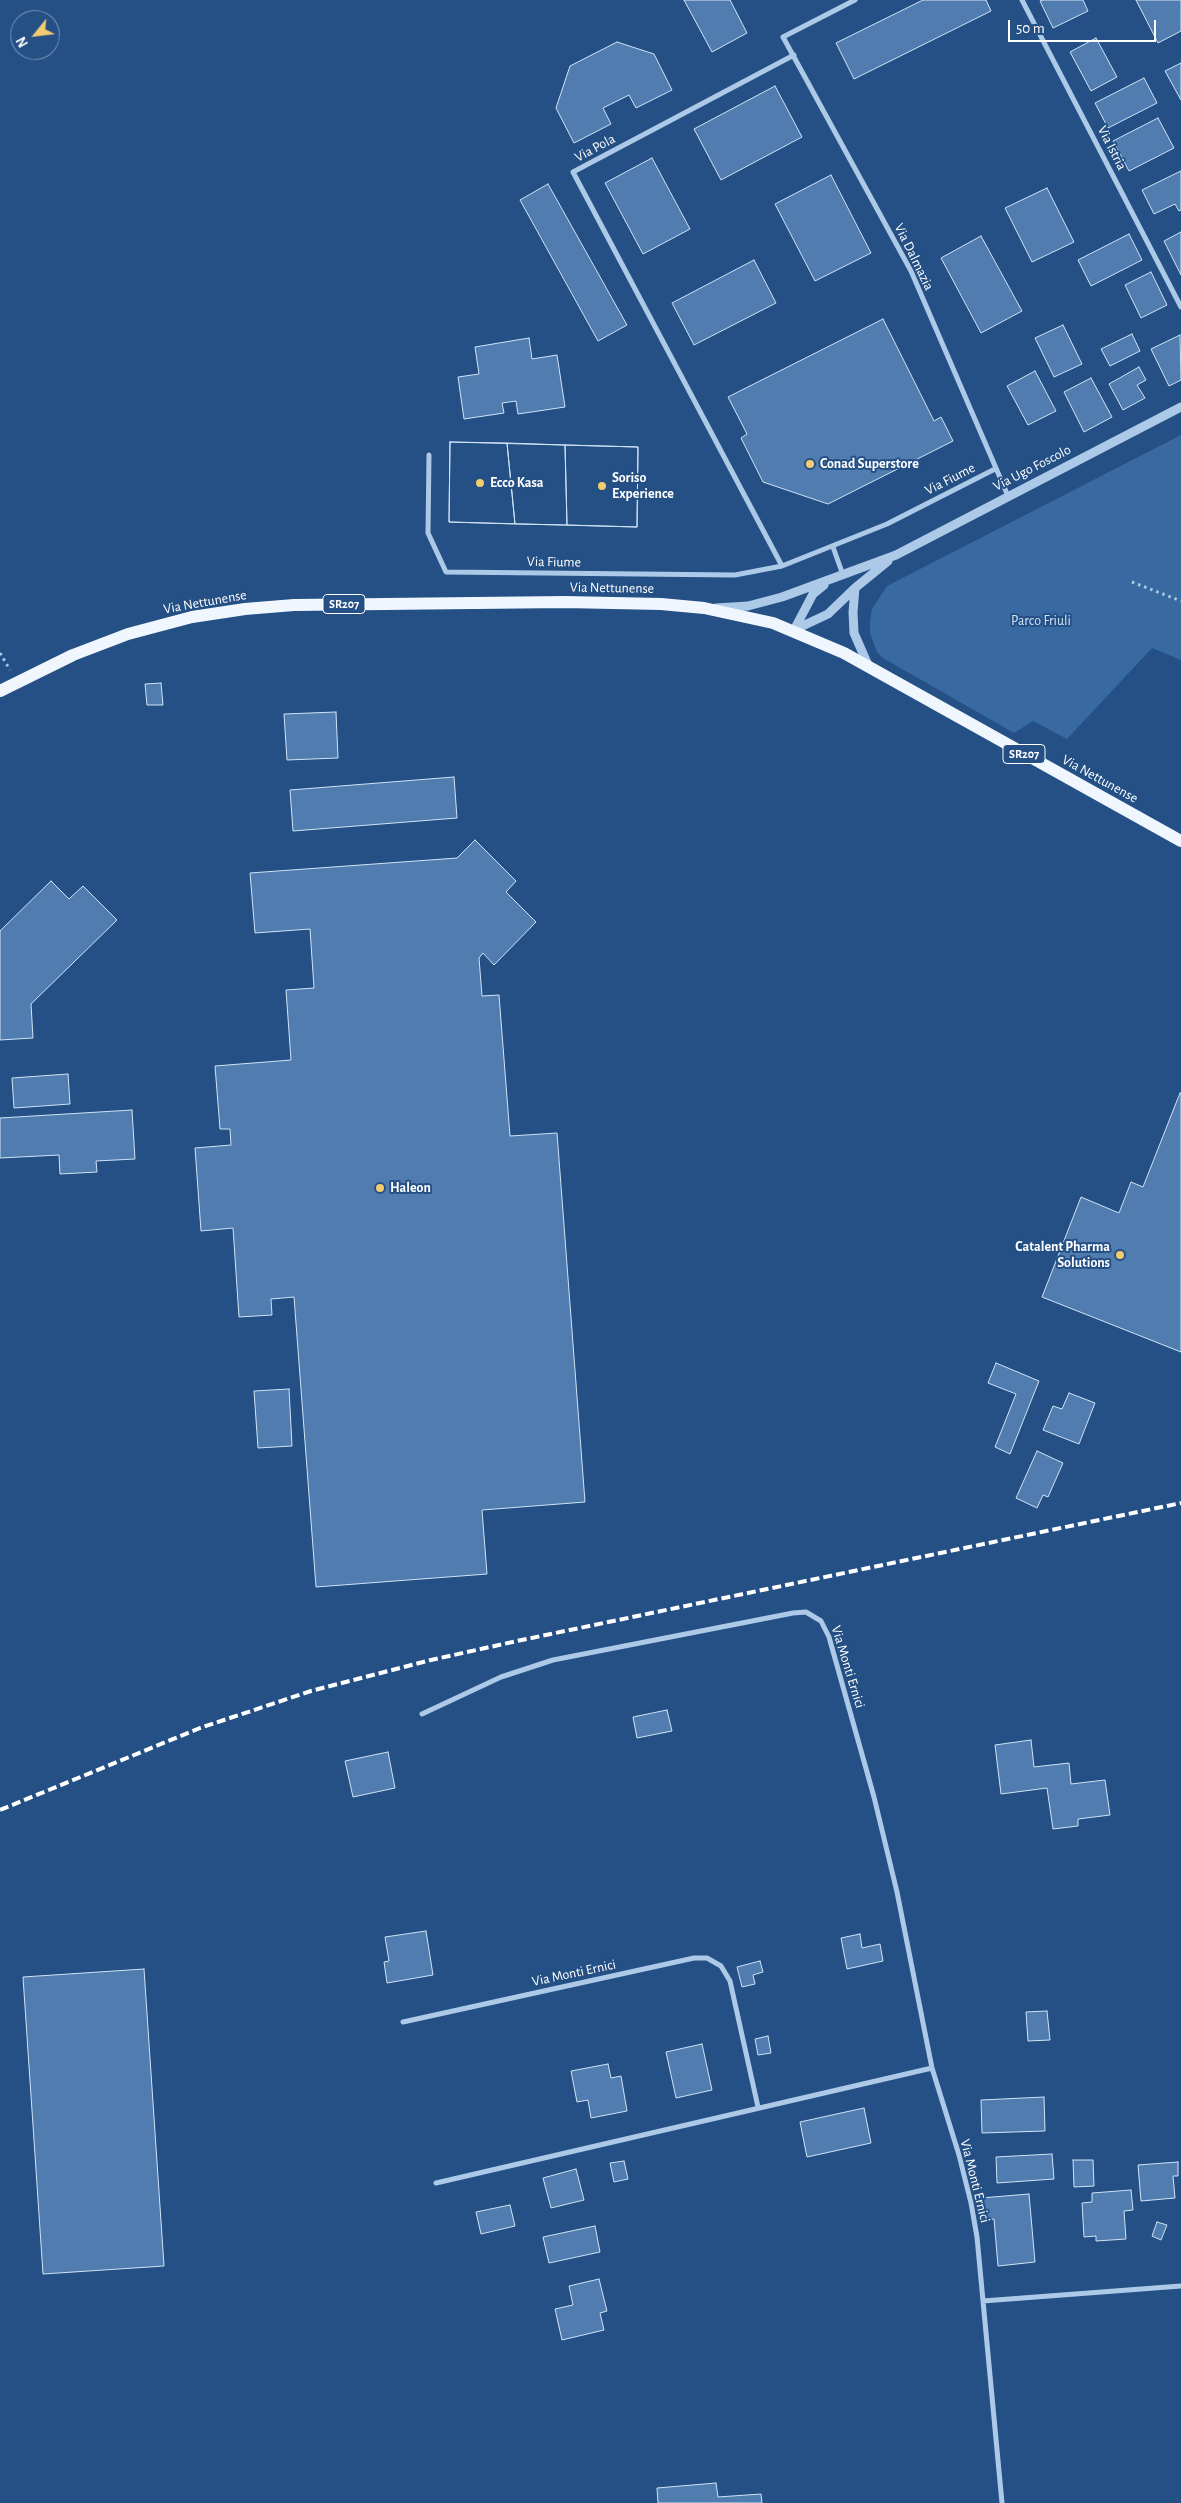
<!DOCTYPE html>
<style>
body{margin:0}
#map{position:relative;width:1181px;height:2503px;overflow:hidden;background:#245085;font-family:"Alegreya Sans",sans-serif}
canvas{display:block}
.north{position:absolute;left:10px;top:10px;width:50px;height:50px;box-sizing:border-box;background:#245085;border:1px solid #7c96b6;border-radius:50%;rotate:241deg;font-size:14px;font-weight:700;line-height:20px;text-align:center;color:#fff}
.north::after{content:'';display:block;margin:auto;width:18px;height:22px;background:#f3cb71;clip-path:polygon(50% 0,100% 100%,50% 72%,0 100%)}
.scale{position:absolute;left:1008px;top:20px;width:148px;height:22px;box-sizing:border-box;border:2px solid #fff;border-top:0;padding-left:6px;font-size:15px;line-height:18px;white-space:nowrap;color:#fff;-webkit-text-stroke:4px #245085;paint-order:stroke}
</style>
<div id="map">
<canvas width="1181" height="2503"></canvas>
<div class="north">N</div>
<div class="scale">50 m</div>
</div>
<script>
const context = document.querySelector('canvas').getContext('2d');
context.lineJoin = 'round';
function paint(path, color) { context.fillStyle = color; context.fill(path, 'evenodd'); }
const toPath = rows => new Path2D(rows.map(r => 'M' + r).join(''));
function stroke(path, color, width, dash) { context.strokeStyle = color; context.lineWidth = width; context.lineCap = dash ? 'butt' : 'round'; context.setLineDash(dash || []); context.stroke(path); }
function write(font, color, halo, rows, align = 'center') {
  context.font = font + ' "Alegreya Sans",sans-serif'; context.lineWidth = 4; context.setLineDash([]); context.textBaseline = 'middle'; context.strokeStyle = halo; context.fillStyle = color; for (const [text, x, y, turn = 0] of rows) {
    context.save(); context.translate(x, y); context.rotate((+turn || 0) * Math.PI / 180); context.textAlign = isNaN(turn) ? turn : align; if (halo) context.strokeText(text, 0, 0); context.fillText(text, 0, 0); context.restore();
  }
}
const green = toPath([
 [1181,435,1181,660,1152,648,1067,739,1033,721,1014,733,883,658,877,652,870,633,870,622,872,609,887,586]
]);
const building = toPath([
 [684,0,730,0,747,33,712,52,684,0],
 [923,0,986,0,991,11,854,79,836,43,923,0],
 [1043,0,1083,0,1088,11,1053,28,1040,1,1043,0],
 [1136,0,1181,0,1181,31,1158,43,1136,0],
 [1096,38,1117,77,1091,91,1070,52,1096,38],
 [617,42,654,54,672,90,636,108,629,95,603,108,611,124,574,143,556,108,570,66,617,42],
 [1181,63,1181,100,1165,71,1181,63],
 [1144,78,1157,103,1108,128,1095,103,1144,78],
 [775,86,802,137,721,180,694,129,775,86],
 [1158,118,1174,148,1129,171,1113,141,1158,118],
 [652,158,690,229,643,254,605,183,652,158],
 [1181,171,1181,210,1179,211,1175,204,1154,214,1142,190,1181,171],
 [831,175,871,253,815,281,775,204,831,175],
 [548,184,627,325,598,341,520,200,548,184],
 [1047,188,1074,242,1032,262,1005,208,1047,188],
 [1181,232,1181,275,1164,241,1181,232],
 [1129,234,1142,260,1091,286,1078,260,1129,234],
 [981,236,1022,311,981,333,941,258,981,236],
 [754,260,776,303,694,345,672,303,754,260],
 [1151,272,1167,305,1141,318,1125,285,1151,272],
 [883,319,934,421,941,417,953,441,828,504,763,482,741,438,747,434,728,397,883,319],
 [1063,325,1082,364,1054,377,1035,338,1063,325],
 [1132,334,1140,351,1110,366,1101,349,1132,334],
 [1180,335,1181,380,1169,386,1151,349,1180,335],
 [529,338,532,359,557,355,565,407,518,414,516,401,502,403,504,413,464,419,458,377,479,374,475,347,529,338],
 [1139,367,1146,380,1137,385,1145,398,1123,410,1109,384,1139,367],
 [1035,371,1056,411,1028,425,1007,386,1035,371],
 [1091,378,1112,417,1084,432,1064,392,1091,378],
 [450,442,638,447,637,527,449,522,450,442],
 [450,442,507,443,515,524,449,522,450,442],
 [507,443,565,445,567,525,515,524,507,443],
 [565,445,638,447,637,527,567,525,565,445],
 [161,683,163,705,147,705,145,684,161,683],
 [336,712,338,758,287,760,284,714,336,712],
 [454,777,457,818,293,831,290,790,454,777],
 [475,840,516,881,506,892,536,922,494,965,483,953,479,958,482,996,499,995,510,1136,557,1133,585,1502,482,1510,487,1574,316,1587,294,1297,271,1299,272,1315,239,1317,233,1228,201,1231,195,1148,231,1145,230,1129,220,1129,215,1066,291,1060,286,990,314,988,310,929,255,933,250,873,457,858,475,840],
 [51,881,69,899,83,886,117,920,31,1004,33,1038,0,1040,0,931,51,881],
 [68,1074,70,1104,14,1108,12,1078,68,1074],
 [1180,1093,1181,1093,1181,1352,1042,1297,1081,1197,1119,1213,1131,1182,1143,1187,1180,1093],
 [132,1110,135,1159,96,1161,97,1172,60,1174,59,1155,0,1158,0,1118,132,1110],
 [996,1363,1039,1381,1010,1454,995,1447,1016,1394,988,1383,996,1363],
 [289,1389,292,1446,258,1448,254,1391,289,1389],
 [1069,1393,1095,1403,1079,1444,1043,1430,1053,1406,1062,1409,1069,1393],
 [1037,1451,1063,1463,1048,1497,1043,1495,1037,1508,1016,1498,1037,1451],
 [667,1710,672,1731,637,1738,633,1717,667,1710],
 [1031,1740,1034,1767,1069,1763,1071,1784,1105,1780,1110,1815,1078,1819,1078,1826,1053,1829,1047,1788,1001,1794,995,1745,1031,1740],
 [388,1752,395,1788,353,1797,345,1761,388,1752],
 [426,1931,433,1975,387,1983,384,1962,389,1961,385,1937,426,1931],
 [860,1934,862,1948,880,1944,883,1961,847,1969,841,1938,860,1934],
 [760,1961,763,1972,753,1975,755,1984,742,1987,737,1967,760,1961],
 [144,1969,164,2266,43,2274,23,1977,144,1969],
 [1047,2011,1050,2040,1028,2041,1026,2012,1047,2011],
 [768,2036,771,2053,758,2055,755,2039,768,2036],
 [702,2044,712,2090,676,2098,666,2052,702,2044],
 [608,2064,611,2078,621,2076,627,2111,591,2118,588,2100,577,2102,571,2071,608,2064],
 [1044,2097,1045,2131,982,2133,981,2100,1044,2097],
 [864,2108,871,2143,807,2157,800,2122,864,2108],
 [1052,2154,1054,2179,997,2183,996,2157,1052,2154],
 [1073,2160,1093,2160,1094,2186,1074,2187,1073,2160],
 [624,2161,628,2179,614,2182,610,2163,624,2161],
 [1178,2162,1178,2176,1173,2176,1175,2198,1141,2201,1138,2165,1178,2162],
 [576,2169,584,2200,551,2208,543,2178,576,2169],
 [1131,2190,1133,2210,1124,2211,1126,2239,1096,2241,1096,2236,1084,2237,1082,2203,1092,2202,1092,2193,1131,2190],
 [1029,2194,1035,2262,998,2266,994,2219,983,2220,981,2198,1029,2194],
 [510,2205,515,2226,481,2234,476,2212,510,2205],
 [1157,2222,1167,2225,1161,2240,1152,2236,1157,2222],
 [595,2226,600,2252,549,2263,543,2237,595,2226],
 [599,2279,607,2311,600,2313,604,2330,562,2340,555,2309,573,2305,569,2286,599,2279],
 [716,2483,718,2497,761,2494,762,2503,658,2503,657,2488,716,2483]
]);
const path = toPath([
 [1132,582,1181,601],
 [0,653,10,670]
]);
const minor = toPath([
 [855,0,783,37,911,271,1008,496],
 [1022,0,1181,307],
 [794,55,573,172,782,566,887,524,995,469],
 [429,455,428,533,446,572,735,575,782,566],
 [833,547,843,575],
 [422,1714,501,1677,553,1660,793,1613,806,1612,821,1621,829,1637,874,1797,897,1892,932,2068,959,2155,971,2203,977,2237,1002,2503],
 [403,2022,694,1958,707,1958,721,1966,730,1981,758,2107],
 [436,2183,932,2068],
 [983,2301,1181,2286]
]);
const tertiary = toPath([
 [855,588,853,612,854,633,868,665],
 [716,608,748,606,782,597,896,555,1181,407],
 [794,630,828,614,855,588,888,561],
 [794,630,813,594,824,585]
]);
const primary = toPath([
 [0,691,73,655,128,634,192,617,245,609,294,605,565,602,661,604,704,608,773,623,844,653,1181,841]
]);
const rail = toPath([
 [0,1810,200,1728,311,1691,431,1660,517,1641,1181,1503]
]);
const markers = [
 [810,464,5,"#f3cb71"],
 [480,483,5,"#f3cb71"],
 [602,486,5,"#f3cb71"],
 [380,1188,5,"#f3cb71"],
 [1120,1255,5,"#f3cb71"]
];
const shields = [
 [344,604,42],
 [1024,754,42]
];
const shieldNames = [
 ["SR207",344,604],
 ["SR207",1024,754]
];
const streetNames = [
 ["Via Pola",595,148,-28],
 ["Via Istria",1112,148,63],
 ["Via Dalmazia",914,257,64],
 ["Via Ugo Foscolo",1032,468,-27],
 ["Via Fiume",950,479,-27],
 ["Via Fiume",554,562,1],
 ["Via Nettunense",612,588,1],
 ["Via Nettunense",205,602,-10],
 ["Via Nettunense",1100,779,29],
 ["Via Monti Ernici",848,1667,73],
 ["Via Monti Ernici",574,1973,-12],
 ["Via Monti Ernici",975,2181,76]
];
const poiNames = [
 ["Conad Superstore",820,464],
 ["Soriso",612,478],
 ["Experience",612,494],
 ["Ecco Kasa",490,483],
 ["Haleon",390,1188],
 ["Catalent Pharma",1110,1247,"right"],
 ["Solutions",1110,1263,"right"]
];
const parkNames = [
 ["Parco Friuli",1041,621]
];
paint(green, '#386aa1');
paint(building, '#507caf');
stroke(building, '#d1e3f6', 1);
stroke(path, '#adc9e8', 3, [2.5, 4]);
stroke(minor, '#adc9e8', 5);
stroke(tertiary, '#adc9e8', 9);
stroke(primary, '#f0f6fe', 12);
stroke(rail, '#fff', 4, [9, 4]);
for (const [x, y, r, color] of markers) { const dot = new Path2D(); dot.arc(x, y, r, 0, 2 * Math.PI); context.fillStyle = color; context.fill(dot); stroke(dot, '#245085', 2); }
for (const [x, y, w] of shields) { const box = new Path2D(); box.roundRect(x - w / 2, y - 9.5, w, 19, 4); context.fillStyle = '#245085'; context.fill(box); stroke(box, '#fff', 1); }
write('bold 12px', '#fff', null, shieldNames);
write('14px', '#fff', '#245085', streetNames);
write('bold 14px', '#fff', '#245085', poiNames, 'left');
write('14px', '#d1e3f6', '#245085', parkNames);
</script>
